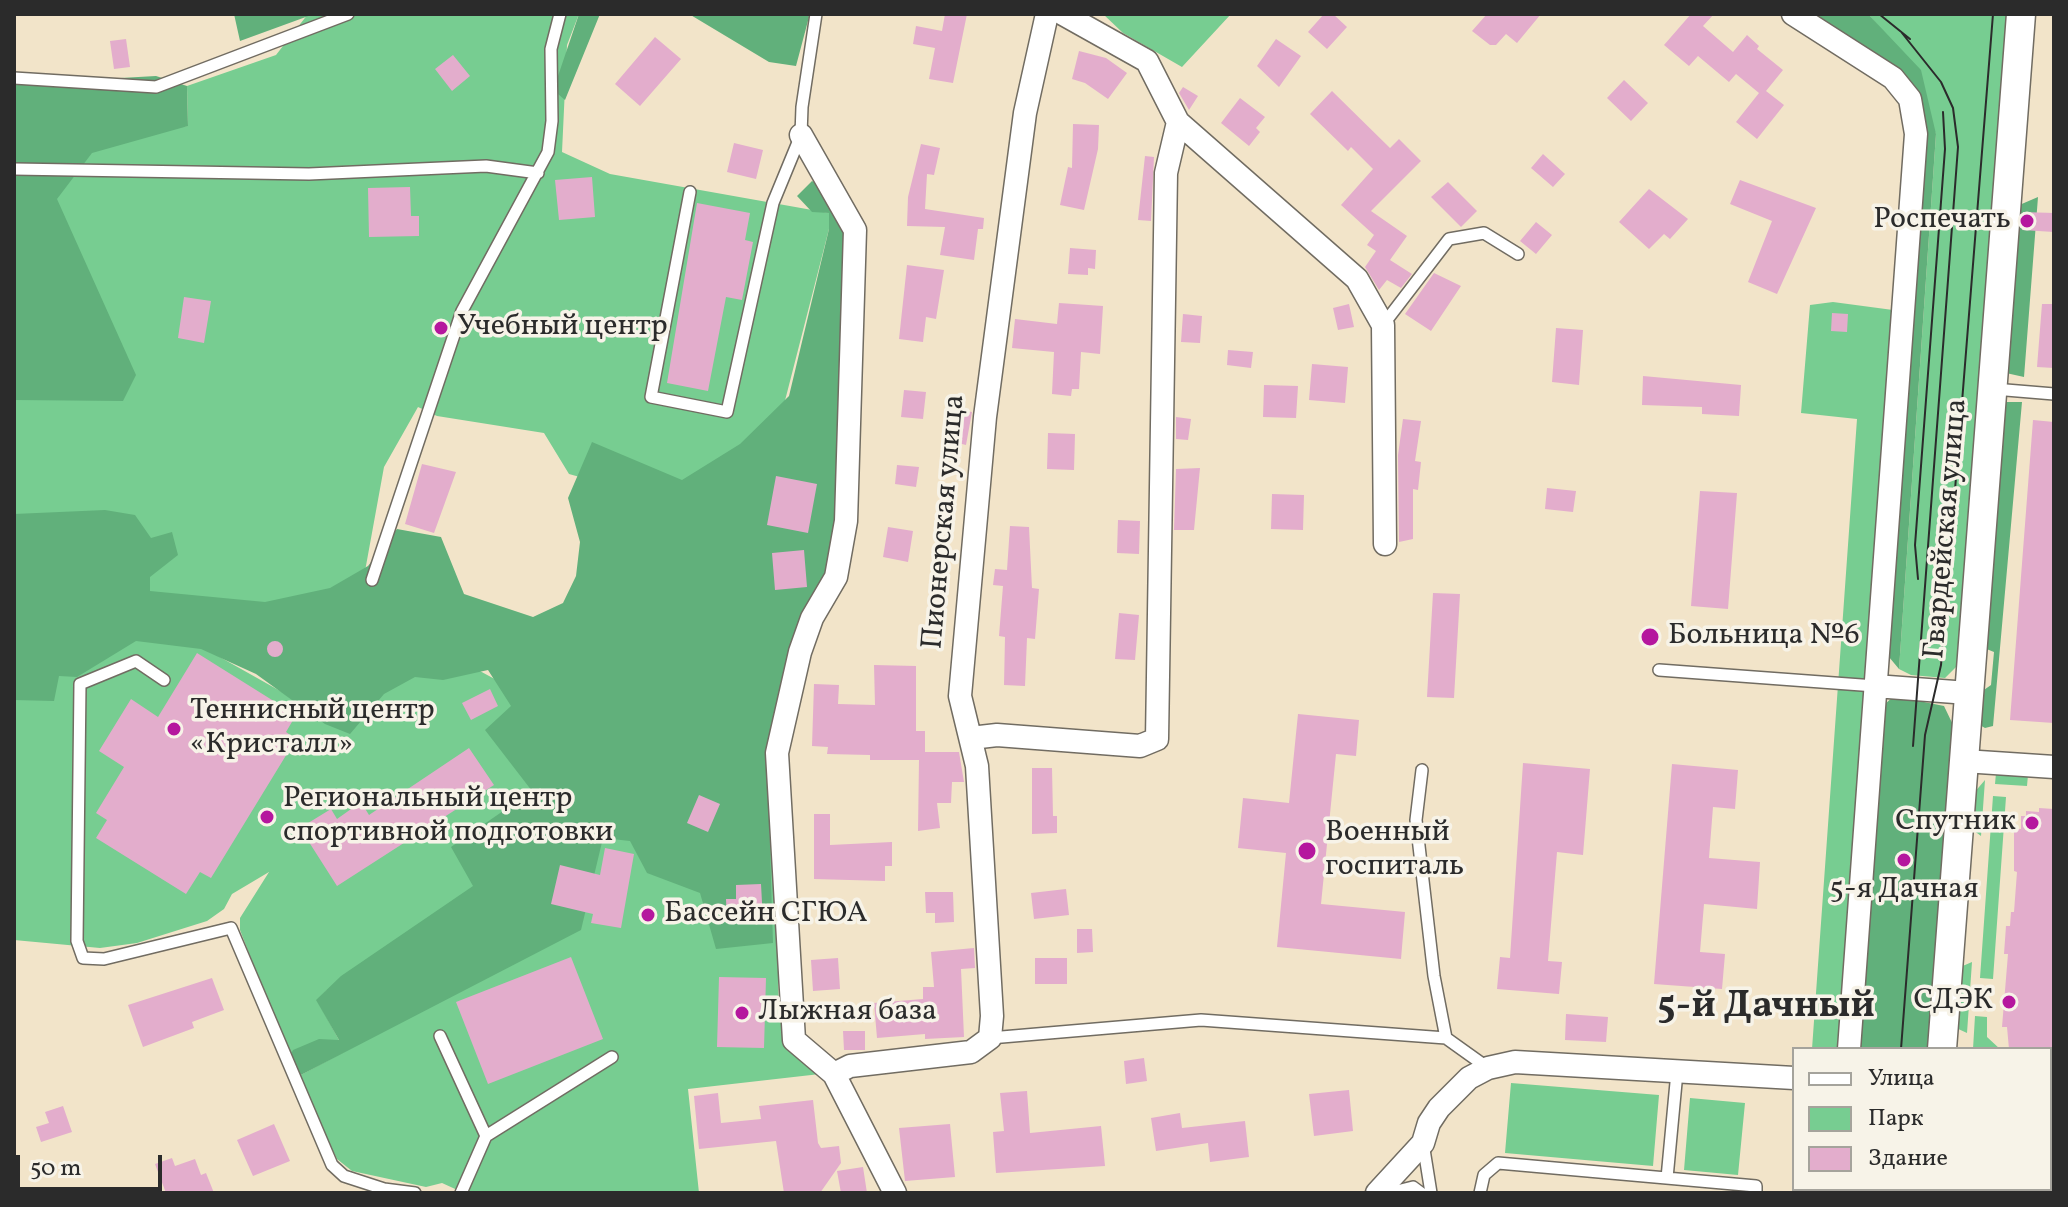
<!DOCTYPE html>
<meta charset="utf-8">
<style>
body{margin:0}
#map{position:relative;width:2068px;height:1207px;overflow:hidden;background:#f2e4c9;font-family:Vollkorn,serif}
canvas{display:block}
.frame{position:absolute;inset:0;border:16px solid #2b2b2b;pointer-events:none}
.legend{position:absolute;left:1792px;top:1047px;width:260px;height:144px;box-sizing:border-box;background:#f7f3e8;border:2px solid #a5a39c;margin:0;padding:10px 14px;list-style:none;font-size:24px;color:#2b2b2b}
.legend li{display:flex;align-items:center;gap:16px;height:40px}
.legend b{width:40px;border:2px solid #a5a39c}
.scale{position:absolute;left:16px;top:1155px;width:146px;height:36px;box-sizing:border-box;border:4px solid #2b2b2b;border-top:0;padding-left:10px;font-size:24px;line-height:28px;white-space:nowrap;color:#2b2b2b;-webkit-text-stroke:6px #f7f3e8;paint-order:stroke}
</style>
<div id="map">
<canvas width="2068" height="1207"></canvas>
<div class="frame"></div>
<ul class="legend">
<li><b style="height:10px;background:#fff"></b>Улица</li>
<li><b style="height:22px;background:#77cd91"></b>Парк</li>
<li><b style="height:22px;background:#e3adcc"></b>Здание</li>
</ul>
<div class="scale">50 m</div>
</div>
<script>
const context = document.querySelector('canvas').getContext('2d');
context.lineJoin = 'round';
function paint(path, color) { context.fillStyle = color; context.fill(path, 'evenodd'); }
const toPath = rows => new Path2D(rows.map(r => 'M' + r).join(''));
function stroke(path, color, width, dash) { context.strokeStyle = color; context.lineWidth = width; context.lineCap = dash ? 'butt' : 'round'; context.setLineDash(dash || []); context.stroke(path); }
function write(font, color, halo, rows, align = 'center') {
  context.font = font + ' Vollkorn,serif'; context.lineWidth = 7; context.setLineDash([]); context.textBaseline = 'middle'; context.strokeStyle = halo; context.fillStyle = color; for (const [text, x, y, turn = 0] of rows) {
    context.save(); context.translate(x, y); context.rotate((+turn || 0) * Math.PI / 180); context.textAlign = isNaN(turn) ? turn : align; if (halo) context.strokeText(text, 0, 0); context.fillText(text, 0, 0); context.restore();
  }
}
const green = toPath([
 [308,14,579,14,567,45,562,152,610,174,829,213,829,229,779,424,680,505,569,474,544,433,437,416,418,407,384,467,357,615,124,601,14,515,14,400,105,400,14,142,188,126,187,86,276,55],
 [1103,14,1231,14,1182,67,1123,33],
 [1868,14,2011,14,1959,664,1945,678,1911,675,1899,669,1936,134,1887,36],
 [1833,302,1893,310,1839,1038,1837,1049,1812,1049,1857,419,1801,413,1810,305],
 [138,611,346,728,432,645,513,689,767,779,776,875,779,1019,792,1048,820,1074,688,1089,699,1193,464,1193,442,1183,426,1187,352,1171,337,1159,297,1077,355,1046,327,990,317,1000,339,1040,289,1058,240,930,240,918,269,872,232,894,224,909,207,921,137,943,100,948,14,940,14,696,48,669],
 [1996,773,2028,775,2027,786,1995,784],
 [1985,780,1981,836,1969,827,1973,794],
 [1993,796,2006,797,1993,979,1980,978],
 [1972,962,1967,1033,1954,1027,1958,968],
 [1975,1016,1987,1017,1987,1037,2000,1049,1973,1049],
 [1511,1083,1659,1095,1653,1166,1505,1153],
 [1690,1098,1745,1103,1738,1175,1684,1170]
]);
const forest = toPath([
 [234,14,314,14,240,41],
 [579,14,600,14,565,100,558,94,557,79],
 [689,14,808,14,809,17,796,66,769,62],
 [1806,14,1868,14,1921,70,1936,134,1899,669,1889,657,1920,105],
 [156,76,187,86,188,126,92,153,57,199,136,375,123,401,14,400,14,84],
 [812,181,823,187,844,231,845,378,839,523,768,784,773,943,716,949,700,893,647,873,630,841,603,838,581,930,297,1077,289,1058,293,1050,319,1039,339,1040,316,1000,341,976,473,886,451,847,532,791,485,730,511,706,488,670,443,680,415,677,384,694,350,734,325,724,256,674,201,649,136,641,77,677,59,676,54,701,14,700,14,514,105,510,135,515,151,538,172,532,178,555,150,577,150,591,265,602,330,588,368,566,397,529,441,537,464,594,533,617,563,603,576,576,580,542,568,498,592,442,682,480,740,444,789,396,829,229,829,213,812,212,797,196],
 [2038,197,2024,377,2006,373,2017,206],
 [2005,402,2022,402,1993,726,1985,728,1978,724,1981,692,1991,685,1994,652,1984,648],
 [1894,696,1944,706,1955,729,1932,1044,1928,1049,1861,1049,1856,1030,1885,704]
]);
const building = toPath([
 [945,14,967,14,953,83,929,79,935,48,913,44,916,26,942,31],
 [1324,14,1333,14,1347,27,1327,49,1308,32],
 [1487,14,1541,14,1517,43,1506,34,1496,45,1490,45,1472,31],
 [1691,14,1714,14,1703,26,1733,52,1747,35,1759,46,1757,49,1783,70,1766,91,1784,105,1757,139,1736,122,1759,93,1736,74,1729,82,1698,56,1689,66,1664,45],
 [655,37,681,59,640,106,615,84],
 [126,39,130,67,114,69,110,41],
 [1276,39,1301,56,1279,87,1257,66],
 [1079,51,1106,58,1127,73,1108,99,1085,83,1072,79],
 [453,55,470,76,452,91,435,69],
 [1624,80,1648,103,1631,121,1607,98],
 [1183,87,1198,96,1189,110,1179,93],
 [1332,91,1390,148,1399,139,1421,161,1371,211,1407,236,1390,260,1412,274,1401,288,1387,280,1379,290,1365,267,1376,251,1367,245,1374,235,1341,205,1373,169,1351,147,1348,151,1310,114],
 [1240,98,1265,117,1256,128,1260,132,1249,146,1221,123],
 [1073,124,1099,125,1098,149,1084,210,1060,205,1068,167,1072,168],
 [734,143,763,150,756,179,727,172],
 [921,144,940,148,934,175,927,174,925,209,984,218,983,229,978,229,974,260,940,255,945,227,907,226,908,197],
 [1543,154,1565,174,1553,187,1531,168],
 [1145,156,1154,157,1151,221,1138,220],
 [592,177,595,217,559,220,555,180],
 [1740,180,1816,208,1777,294,1748,282,1772,221,1730,204],
 [1448,182,1477,211,1461,227,1431,197],
 [410,187,411,216,419,216,419,236,369,237,368,188],
 [1649,189,1688,219,1670,239,1664,234,1649,249,1619,222],
 [697,203,750,213,745,240,753,242,742,300,726,297,708,391,667,383],
 [2023,212,2054,213,2054,232,2022,230],
 [1536,222,1552,235,1536,254,1520,241],
 [1070,248,1096,250,1095,269,1088,268,1088,275,1068,274],
 [907,265,944,270,936,319,926,317,923,342,899,339],
 [1434,273,1461,286,1431,331,1405,314],
 [184,297,211,301,204,343,178,338],
 [1059,303,1103,306,1100,354,1081,352,1079,389,1072,389,1071,396,1052,394,1054,352,1012,348,1015,319,1057,324],
 [1349,304,1354,327,1338,330,1333,308],
 [2042,304,2054,304,2054,368,2037,367],
 [1832,313,1848,314,1847,332,1831,331],
 [1183,314,1202,316,1200,343,1181,342],
 [1556,328,1583,330,1579,385,1552,382],
 [1228,350,1253,352,1251,368,1227,365],
 [1312,364,1348,367,1345,403,1309,400],
 [1643,376,1741,385,1739,416,1702,414,1702,407,1642,405],
 [1264,385,1298,386,1296,418,1263,417],
 [904,390,926,392,923,419,901,417],
 [952,408,972,412,966,445,946,440],
 [1176,417,1191,419,1188,440,1176,439],
 [1403,419,1421,421,1415,461,1421,462,1418,490,1413,489,1413,539,1399,542,1398,455],
 [2033,420,2054,422,2054,723,2010,720],
 [1048,433,1075,434,1074,470,1047,469],
 [422,464,456,472,434,533,405,524],
 [897,465,919,467,916,487,895,484],
 [1200,468,1194,530,1174,530,1176,469],
 [776,476,817,484,808,533,767,525],
 [1547,488,1576,491,1573,512,1545,509],
 [1700,491,1737,493,1728,609,1691,606],
 [1272,494,1304,495,1303,530,1271,529],
 [1118,520,1140,521,1139,554,1117,553],
 [1010,526,1029,527,1032,588,1039,589,1035,639,1027,638,1025,686,1004,685,1005,637,999,636,1003,586,993,585,995,569,1007,570],
 [888,527,913,531,908,562,883,557],
 [804,550,807,587,775,590,772,553],
 [1433,593,1460,594,1454,698,1427,697],
 [1119,613,1139,615,1135,660,1115,659],
 '267 649a8 8 0 1 1 16 0a8 8 0 1 1-16 0Z',
 [197,653,296,715,286,732,296,739,211,878,200,872,186,894,96,838,107,820,96,813,124,767,99,751,131,699,158,717],
 [874,665,916,666,916,731,925,731,925,752,959,752,964,782,952,782,951,803,937,803,940,828,918,831,919,760,870,760,870,755,827,754,828,747,812,746,814,684,839,685,838,704,875,705],
 [490,689,498,706,471,720,462,703],
 [1298,714,1359,720,1356,756,1336,754,1321,904,1405,912,1401,959,1277,947,1286,853,1238,848,1243,798,1289,803],
 [469,748,494,785,337,886,300,828,331,809,337,819,361,802,369,815],
 [1523,763,1590,769,1583,855,1557,852,1548,961,1562,962,1559,994,1497,989,1500,957,1510,958],
 [1672,764,1738,770,1735,809,1713,807,1709,858,1760,862,1757,909,1704,904,1700,952,1725,954,1722,989,1654,984],
 [1032,768,1052,768,1053,816,1057,816,1057,833,1032,834],
 [699,795,720,804,708,832,687,823],
 [2039,808,2054,809,2054,1049,2009,1049,2007,1027,2002,1027,2008,954,2004,954,2006,926,2010,926,2011,912,2014,912,2017,872,2014,871,2014,829,2021,829,2021,816,2026,816,2026,811,2039,812],
 [814,814,830,814,830,845,892,842,892,866,885,866,885,881,814,879],
 [605,848,634,854,621,928,591,923,593,914,551,904,560,865,600,875],
 [761,884,763,921,727,923,726,899,736,899,736,885],
 [1066,889,1069,915,1034,919,1031,893],
 [925,892,953,892,954,922,935,923,935,913,926,913],
 [1077,929,1092,929,1093,952,1077,953],
 [974,948,975,968,961,969,964,1037,925,1039,925,1034,877,1038,874,1003,923,999,923,987,934,987,931,952],
 [571,957,603,1039,488,1084,456,1002],
 [838,958,840,989,813,991,811,960],
 [1035,958,1067,958,1067,984,1035,984],
 [719,977,766,978,764,1048,717,1047],
 [212,978,224,1010,192,1022,194,1028,143,1047,128,1005],
 [1566,1014,1608,1017,1606,1042,1565,1040],
 [843,1031,865,1031,865,1050,844,1050],
 [1144,1058,1147,1081,1126,1084,1124,1061],
 [1349,1090,1353,1131,1314,1136,1309,1094],
 [1027,1091,1030,1133,1101,1126,1105,1166,996,1173,993,1132,1004,1131,1000,1093],
 [718,1093,721,1123,761,1119,759,1106,813,1100,818,1143,821,1148,839,1146,841,1163,820,1193,784,1193,776,1141,699,1149,694,1096],
 [63,1106,72,1132,41,1142,36,1127,49,1123,45,1112],
 [1180,1113,1182,1128,1245,1121,1249,1157,1210,1162,1208,1143,1156,1151,1151,1118],
 [274,1124,290,1161,253,1176,237,1140],
 [950,1124,955,1177,905,1181,899,1128],
 [172,1158,175,1166,195,1159,201,1175,206,1173,214,1193,166,1193,155,1164],
 [863,1167,867,1193,841,1193,837,1171]
]);
const service = toPath([
 [14,78,156,87,348,14],
 [14,169,309,174,486,166,538,173],
 [690,192,651,397,727,412,773,203,801,135,802,107,816,14],
 [1383,325,1449,239,1484,233,1518,254],
 [1994,389,2054,394],
 [372,580,462,311,548,152,552,121,551,49,560,14],
 [1659,670,1875,686],
 [164,680,136,661,80,684,77,941,83,958,104,959,231,928,332,1165,344,1176,384,1189,415,1193],
 [1422,770,1416,820,1434,976,1446,1038],
 [440,1036,486,1136,612,1057],
 [990,1038,1201,1020,1446,1038,1488,1068],
 [1423,1143,1431,1193],
 [1667,1178,1677,1072],
 [461,1193,486,1136],
 [1389,1193,1413,1187,1421,1193],
 [1480,1193,1484,1175,1498,1163,1756,1186,1756,1193]
]);
const minor = toPath([
 [1063,14,1147,61,1178,122,1357,279,1383,325,1385,544],
 [1793,14,1893,78,1910,99,1916,134,1849,1049],
 [801,135,855,230,846,521,836,577,812,618,800,652,777,753,794,1040,834,1074,895,1193],
 [1875,686,1968,693],
 [971,738,997,735,1140,746,1157,739,1166,173,1178,122],
 [1964,761,2054,767],
 [834,1074,850,1066,971,1052,990,1038,992,1016,977,766,960,696,985,417,1025,113,1047,14],
 [1377,1193,1423,1143,1429,1123,1439,1108,1469,1078,1488,1068,1515,1062,1794,1078],
 [1839,1193,1839,1189]
]);
const tertiary = toPath([
 [1942,1049,2021,14],
 [1930,1193,1930,1189]
]);
const tram = toPath([
 [1879,14,1910,39],
 [1902,33,1941,82,1953,108,1958,147,1913,746],
 [1918,579,1915,545,1945,149,1943,112],
 [1901,1049,1925,735,1941,665,1993,14],
 [1888,1193,1889,1189]
]);
const markers = [
 [2027,221,8,"#b5179e"],
 [441,328,8,"#b5179e"],
 [1650,637,10,"#b5179e"],
 [174,729,8,"#b5179e"],
 [267,817,8,"#b5179e"],
 [2032,823,8,"#b5179e"],
 [1307,851,10,"#b5179e"],
 [1904,860,8,"#b5179e"],
 [648,915,8,"#b5179e"],
 [2009,1002,8,"#b5179e"],
 [742,1013,8,"#b5179e"]
];
const poiNames = [
 ["Роспечать",2011,221,"right"],
 ["Учебный центр",457,328],
 ["Больница №6",1668,637],
 ["Теннисный центр",190,712],
 ["«Кристалл»",190,746],
 ["Региональный центр",283,800],
 ["спортивной подготовки",283,834],
 ["Спутник",2016,823,"right"],
 ["Военный",1325,834],
 ["госпиталь",1325,868],
 ["5-я Дачная",1904,891,"center"],
 ["Бассейн СГЮА",664,915],
 ["СДЭК",1993,1002,"right"],
 ["Лыжная база",758,1013]
];
const streetNames = [
 ["Пионерская улица",946,522,-85],
 ["Гвардейская улица",1948,529,-85]
];
const districtNames = [
 ["5-й Дачный",1766,1009]
];
paint(green, '#77cd91');
paint(forest, '#61b07b');
paint(building, '#e3adcc');
stroke(service, '#716c62', 14);
stroke(minor, '#716c62', 25);
stroke(tertiary, '#716c62', 31);
stroke(service, '#fff', 11);
stroke(minor, '#fff', 22);
stroke(tertiary, '#fff', 28);
stroke(tram, '#2b2b2b', 2);
for (const [x, y, r, color] of markers) { const dot = new Path2D(); dot.arc(x, y, r, 0, 2 * Math.PI); context.fillStyle = color; context.fill(dot); stroke(dot, '#f7f3e8', 3); }
write('30px', '#2b2b2b', '#f7f3e8', poiNames, 'left');
write('30px', '#2b2b2b', '#f7f3e8', streetNames);
write('bold 38px', '#2b2b2b', '#f7f3e8', districtNames);
</script>
